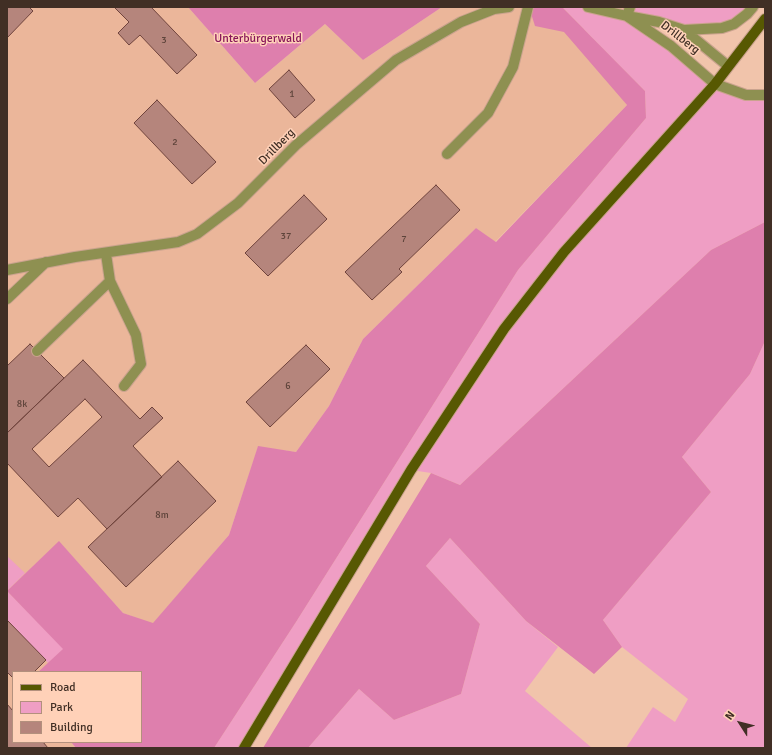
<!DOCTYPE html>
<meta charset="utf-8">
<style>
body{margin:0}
#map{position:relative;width:772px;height:755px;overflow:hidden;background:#f1c4ab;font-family:Signika,sans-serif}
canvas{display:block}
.frame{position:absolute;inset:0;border:8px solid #412f25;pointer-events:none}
.legend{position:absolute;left:12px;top:671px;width:130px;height:72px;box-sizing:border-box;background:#ffd1b8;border:1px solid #b3907d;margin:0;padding:5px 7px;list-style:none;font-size:12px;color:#412f25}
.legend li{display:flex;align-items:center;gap:8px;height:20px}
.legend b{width:20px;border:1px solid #b3907d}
.north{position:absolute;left:720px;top:703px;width:40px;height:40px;-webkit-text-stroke:3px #ffd1b8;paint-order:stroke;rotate:306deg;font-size:11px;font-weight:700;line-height:16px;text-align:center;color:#412f25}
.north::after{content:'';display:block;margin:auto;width:14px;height:18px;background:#412f25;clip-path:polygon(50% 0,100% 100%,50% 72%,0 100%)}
</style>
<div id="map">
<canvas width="772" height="755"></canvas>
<div class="frame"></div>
<ul class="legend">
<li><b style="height:5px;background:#575802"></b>Road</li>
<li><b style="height:11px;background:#ef9ec4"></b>Park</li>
<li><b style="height:11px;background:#b5857c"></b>Building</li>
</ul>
<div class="north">N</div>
</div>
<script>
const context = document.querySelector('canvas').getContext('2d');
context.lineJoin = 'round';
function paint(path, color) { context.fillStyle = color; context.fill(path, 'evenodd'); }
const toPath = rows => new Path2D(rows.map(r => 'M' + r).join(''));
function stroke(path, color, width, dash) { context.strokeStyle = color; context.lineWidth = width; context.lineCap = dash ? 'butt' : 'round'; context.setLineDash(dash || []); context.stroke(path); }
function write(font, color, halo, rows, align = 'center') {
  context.font = font + ' Signika,sans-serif'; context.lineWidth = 3; context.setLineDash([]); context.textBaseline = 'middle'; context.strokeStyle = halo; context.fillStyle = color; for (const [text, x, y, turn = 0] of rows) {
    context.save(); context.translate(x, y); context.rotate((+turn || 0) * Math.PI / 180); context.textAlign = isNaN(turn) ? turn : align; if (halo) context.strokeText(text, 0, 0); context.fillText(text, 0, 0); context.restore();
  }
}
const built = toPath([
 [7,7,188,7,255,83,325,24,363,60,442,7,636,7,584,29,627,105,495,242,476,228,363,339,329,406,296,452,258,447,229,535,153,624,123,613,59,542,7,591,64,649,38,672,13,672,13,742,71,742,76,748,7,748]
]);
const green = toPath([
 [562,7,591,7,627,16,630,7,753,7,747,14,707,30,629,16,715,84,765,95,765,222,711,250,460,485,431,473,411,470,244,748,214,748,296,622,518,270,646,118,645,91],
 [765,341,765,748,626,748,653,707,675,722,688,699,622,647,603,620,711,492,682,457,750,374],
 [450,538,526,621,558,647,525,691,592,748,308,748,359,689,394,720,461,694,480,624,426,566],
 [7,556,25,573,7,591,64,649,48,663,7,620]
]);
const forest = toPath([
 [188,7,442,7,363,60,325,24,255,83],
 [529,7,562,7,645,91,646,118,518,270,296,622,214,748,76,748,71,742,141,742,141,672,38,672,63,649,7,591,59,541,123,613,153,623,229,535,258,446,296,452,329,406,363,339,476,228,496,242,627,105,564,32,535,26],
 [765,222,765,341,750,374,682,457,711,492,603,620,622,647,594,674,526,621,450,538,426,566,480,624,461,694,394,720,359,689,308,748,263,748,431,473,460,485,711,250]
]);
const building = toPath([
 [7,7,29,7,33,11,7,38,7,7],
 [114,7,151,7,197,55,177,74,140,35,129,45,118,33,129,22,114,7],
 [289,70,315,100,295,118,269,89,289,70],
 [157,100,216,162,192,184,134,123,157,100],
 [436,185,460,210,399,269,402,272,372,300,345,272,436,185],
 [304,195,327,219,268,276,245,253,304,195],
 [30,344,64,378,8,432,7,430,7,366,30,344],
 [306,345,330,369,270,427,246,402,306,345],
 [83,360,140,419,152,407,163,418,133,446,162,477,107,529,78,498,58,517,7,463,7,433,83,360],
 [85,399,102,417,49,467,32,449,85,399],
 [178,461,216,501,126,587,88,547,178,461],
 [7,620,46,660,34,672,13,672,13,678,7,672,7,620],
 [7,704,13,711,13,742,43,742,48,748,7,748,7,704]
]);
const minor = toPath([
 [588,7,627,16,671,46,715,84,746,95,765,95],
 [630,7,627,16,659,22,684,30,722,28,734,24,747,14,753,7],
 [684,30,728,66],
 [447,154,488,113,513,67,528,7],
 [106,254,110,281,136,335,141,364,124,386],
 [7,270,75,257,178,242,197,234,238,203,296,145,396,60,461,22,494,9,509,7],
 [7,299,46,262],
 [37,351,110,281]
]);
const major = toPath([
 [244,748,411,470,504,329,564,252,715,84,765,19]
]);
const numberNames = [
 ["3",164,40],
 ["1",292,94],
 ["2",175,142],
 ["37",286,236],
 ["7",404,239],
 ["6",288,386],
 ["8k",22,404],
 ["8m",162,515]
];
const streetNames = [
 ["Drillberg",680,38,38],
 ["Drillberg",277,147,-45]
];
const parkNames = [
 ["Unterbürgerwald",258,39]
];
paint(built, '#ebb69a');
paint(green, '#ef9ec4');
paint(forest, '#de7fad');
paint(building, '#b5857c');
stroke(building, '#70443d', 1);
stroke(minor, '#caa38e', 12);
stroke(major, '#caa38e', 12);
stroke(minor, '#8e9051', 10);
stroke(major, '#575802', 10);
write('10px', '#5e443b', null, numberNames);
write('12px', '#412f25', '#ffd1b8', streetNames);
write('12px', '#88165a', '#ffd1b8', parkNames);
</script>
